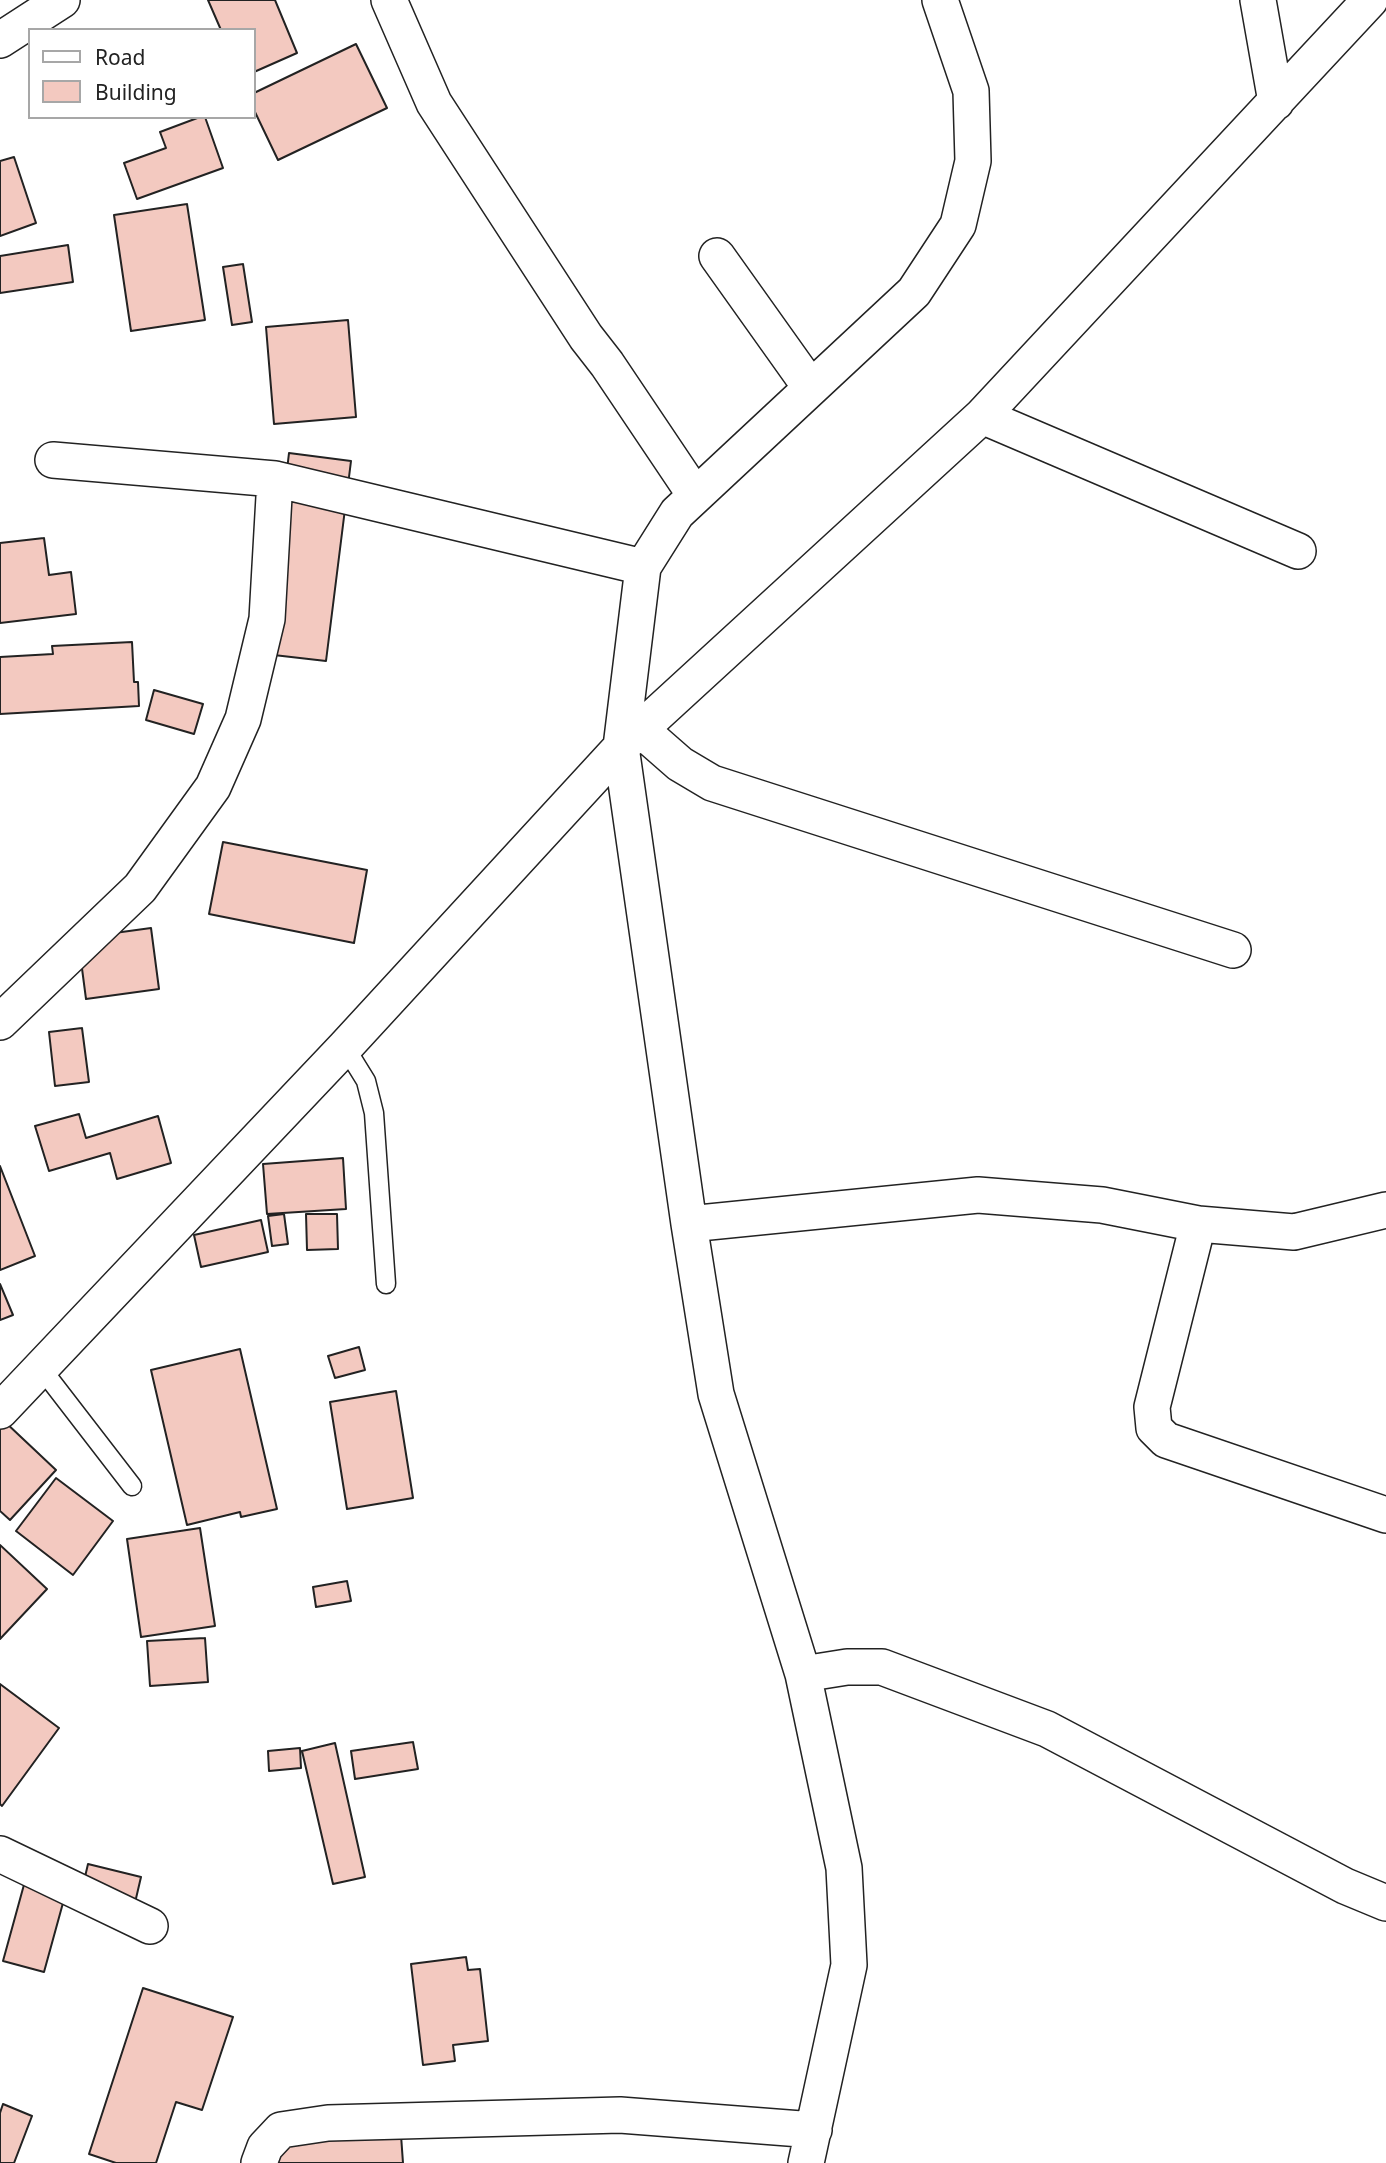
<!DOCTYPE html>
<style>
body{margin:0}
#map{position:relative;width:1386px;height:2163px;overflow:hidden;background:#fff;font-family:"Noto Sans",sans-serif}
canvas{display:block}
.legend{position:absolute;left:28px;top:28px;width:228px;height:91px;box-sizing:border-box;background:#fff;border:2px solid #a7a7a7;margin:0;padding:9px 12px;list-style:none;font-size:21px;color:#222}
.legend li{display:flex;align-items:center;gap:14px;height:35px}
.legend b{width:35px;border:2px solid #a7a7a7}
</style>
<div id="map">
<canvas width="1386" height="2163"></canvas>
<ul class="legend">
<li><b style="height:9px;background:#fff"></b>Road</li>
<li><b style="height:19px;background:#f3c9c0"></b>Building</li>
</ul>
</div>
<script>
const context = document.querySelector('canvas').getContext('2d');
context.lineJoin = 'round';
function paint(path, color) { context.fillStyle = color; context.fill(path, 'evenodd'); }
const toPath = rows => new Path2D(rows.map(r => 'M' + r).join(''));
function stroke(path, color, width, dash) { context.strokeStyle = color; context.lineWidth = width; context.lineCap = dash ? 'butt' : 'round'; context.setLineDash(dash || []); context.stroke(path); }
const building = toPath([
 [208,0,275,0,297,53,254,72,254,30,221,30,208,0],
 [356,44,387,108,278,160,254,110,254,93,356,44],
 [200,117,205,117,223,168,137,199,124,163,166,148,160,132,200,117],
 [14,157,36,223,0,236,0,161,14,157],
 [187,204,205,320,131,331,114,215,187,204],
 [68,245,73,282,0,293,0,256,68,245],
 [243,264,252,322,232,325,223,267,243,264],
 [348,320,356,417,274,424,266,327,348,320],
 [289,453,351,461,326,661,265,654,289,453],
 [44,538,49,575,71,572,76,614,0,623,0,543,44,538],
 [132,642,134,682,138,682,139,706,0,714,0,657,53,654,52,646,132,642],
 [154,690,203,704,194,734,146,720,154,690],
 [223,842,367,870,354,943,209,914,223,842],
 [151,928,159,989,86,999,78,938,151,928],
 [82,1028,89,1082,55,1086,49,1032,82,1028],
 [79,1114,86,1138,158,1116,171,1163,117,1179,110,1153,49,1171,35,1126,79,1114],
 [343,1158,346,1209,267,1214,263,1164,343,1158],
 [0,1166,35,1256,0,1270,0,1166],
 [284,1214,288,1244,272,1246,268,1216,284,1214],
 [306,1214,337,1214,338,1249,307,1250,306,1214],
 [261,1220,268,1252,201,1267,194,1235,261,1220],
 [0,1284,13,1315,0,1320,0,1284],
 [359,1347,365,1370,335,1378,328,1356,359,1347],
 [240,1349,277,1509,241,1517,240,1512,187,1525,151,1370,240,1349],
 [396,1391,413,1498,347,1509,330,1402,396,1391],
 [4,1421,56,1470,10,1520,0,1511,0,1425,4,1421],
 [56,1478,113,1521,73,1575,16,1531,56,1478],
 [200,1528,215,1626,141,1637,127,1539,200,1528],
 [0,1545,47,1589,0,1639,0,1545],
 [347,1581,351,1601,316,1607,313,1587,347,1581],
 [205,1638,208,1682,150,1686,147,1641,205,1638],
 [0,1684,59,1728,2,1806,0,1804,0,1684],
 [413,1742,418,1769,355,1779,351,1751,413,1742],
 [335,1743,365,1877,333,1884,302,1751,335,1743],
 [300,1748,301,1768,269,1771,268,1751,300,1748],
 [88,1864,141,1877,134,1907,81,1894,88,1864],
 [25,1881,66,1892,44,1972,3,1961,25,1881],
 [466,1957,468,1970,480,1969,488,2041,453,2045,455,2061,423,2065,411,1964,466,1957],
 [143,1988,233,2017,202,2110,176,2102,156,2163,116,2163,89,2154,143,1988],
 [3,2104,32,2116,14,2163,0,2163,0,2113,3,2104],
 [399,2107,403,2163,274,2163,271,2116,399,2107]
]);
const service = toPath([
 [345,1047,366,1081,374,1113,386,1284],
 [41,1368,132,1486]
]);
const minor = toPath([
 [389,0,434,103,586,337,607,364,695,495],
 [1258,0,1276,102],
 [0,40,62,0],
 [717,256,811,388],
 [982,416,1298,551],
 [53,460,275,479,643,567],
 [640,729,680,764,712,783,1233,950],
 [0,1022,140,888,213,787,243,719,267,619,275,479],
 [689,1224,978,1195,1102,1205,1198,1224,1294,1232,1386,1210],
 [1198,1224,1152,1407,1154,1428,1166,1440,1386,1515],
 [0,1411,345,1047,621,747,982,416,1370,0],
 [803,1674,847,1667,882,1667,1047,1729,1345,1886,1386,1903],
 [0,1854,150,1926],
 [259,2163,265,2147,281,2130,328,2123,620,2115,814,2130],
 [806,2163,849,1965,844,1868,803,1674,716,1394,689,1224,621,747,643,567,677,513,914,292,958,225,973,161,971,91,940,0]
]);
paint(building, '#f3c9c0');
stroke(building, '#222', 2);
stroke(service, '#222', 21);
stroke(minor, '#222', 38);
stroke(service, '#fff', 18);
stroke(minor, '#fff', 35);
</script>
